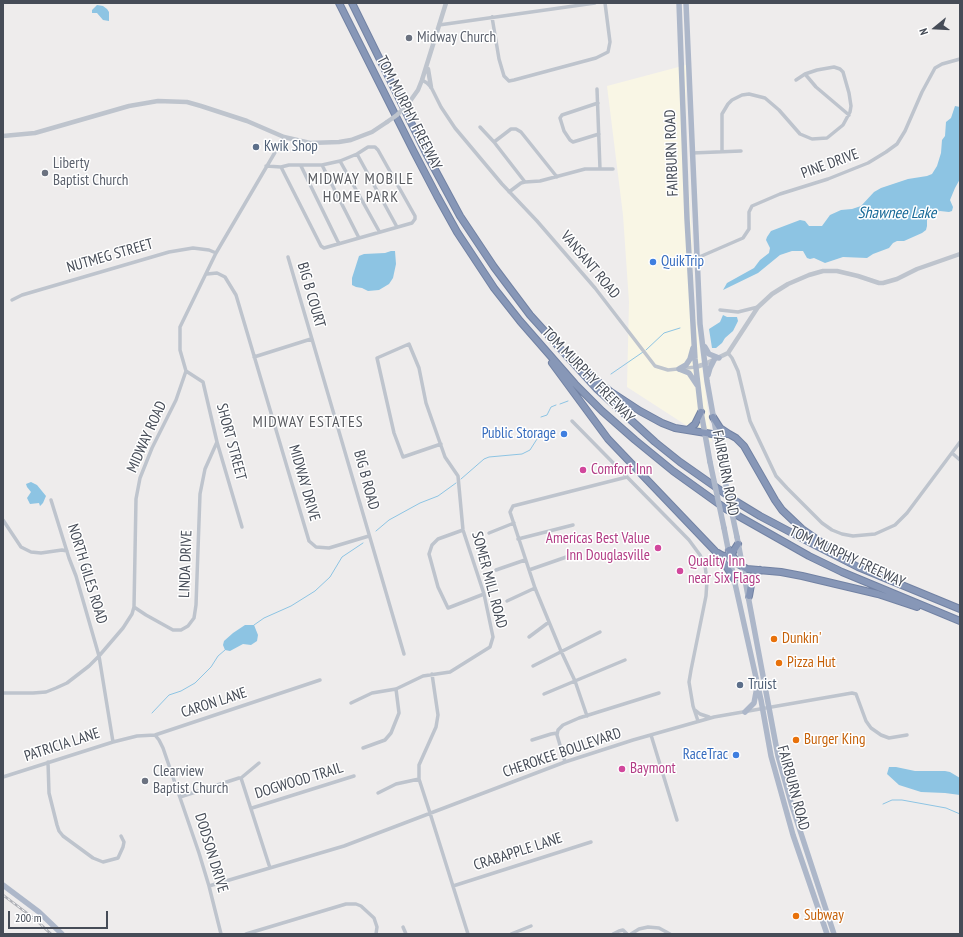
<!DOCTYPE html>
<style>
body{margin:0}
#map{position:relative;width:963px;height:937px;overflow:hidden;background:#eeecec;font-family:"PT Sans Narrow",sans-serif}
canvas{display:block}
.frame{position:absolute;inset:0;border:4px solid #464c57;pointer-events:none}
.north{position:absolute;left:915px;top:8px;width:40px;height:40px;-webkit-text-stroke:3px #fff;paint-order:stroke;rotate:252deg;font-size:11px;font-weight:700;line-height:16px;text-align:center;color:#464c57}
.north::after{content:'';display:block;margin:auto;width:14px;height:18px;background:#464c57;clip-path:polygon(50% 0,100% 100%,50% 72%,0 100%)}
.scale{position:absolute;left:8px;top:911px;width:100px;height:18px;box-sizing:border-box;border:2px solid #464c57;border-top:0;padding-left:5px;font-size:12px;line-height:14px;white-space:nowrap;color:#464c57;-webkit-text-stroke:3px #fff;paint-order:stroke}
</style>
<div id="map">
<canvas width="963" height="937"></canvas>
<div class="frame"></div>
<div class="north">N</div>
<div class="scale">200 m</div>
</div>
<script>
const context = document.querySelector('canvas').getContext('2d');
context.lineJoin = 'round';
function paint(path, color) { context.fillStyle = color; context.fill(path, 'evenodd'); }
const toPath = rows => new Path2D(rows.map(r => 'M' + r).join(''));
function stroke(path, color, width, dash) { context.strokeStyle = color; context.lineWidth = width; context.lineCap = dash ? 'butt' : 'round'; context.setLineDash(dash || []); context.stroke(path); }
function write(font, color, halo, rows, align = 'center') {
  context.font = font + ' "PT Sans Narrow",sans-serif'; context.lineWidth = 3; context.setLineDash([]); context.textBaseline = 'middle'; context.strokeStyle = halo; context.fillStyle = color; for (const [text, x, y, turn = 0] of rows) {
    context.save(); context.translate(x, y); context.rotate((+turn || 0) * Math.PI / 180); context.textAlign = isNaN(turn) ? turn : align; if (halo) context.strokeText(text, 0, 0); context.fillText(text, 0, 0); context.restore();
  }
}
const commercial = toPath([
 [686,65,686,147,692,235,694,305,712,442,627,387,629,302,623,215,607,86]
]);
const water = toPath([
 [97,5,103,6,107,9,109,12,109,21,103,20,97,13,92,13,92,10],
 [955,106,960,107,960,179,955,188,950,200,953,207,952,211,949,212,940,211,931,213,927,220,927,226,926,230,922,233,904,241,897,241,893,243,889,248,873,254,867,258,843,257,825,263,814,258,810,259,807,258,803,251,792,251,780,255,758,273,723,290,727,283,754,268,760,260,769,253,770,248,766,240,767,237,771,231,800,220,805,221,809,226,822,226,830,215,841,210,852,209,861,206,874,192,881,188,908,179,927,176,932,174,937,166,941,153,942,140,945,136,946,122,951,118],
 [391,251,395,251,396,264,393,278,389,284,379,290,368,291,362,288,356,287,352,285,352,278,359,256,364,254,385,253],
 [723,315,727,317,737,317,738,321,733,331,725,338,722,343,716,348,712,348,709,329,720,322],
 [31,482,37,485,46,496,43,503,40,506,39,503,30,504,27,498,31,492,27,487,26,484],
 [245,625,254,625,258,635,257,641,251,645,243,644,230,651,225,650,223,645,224,641,233,633],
 [889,767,896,767,915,771,945,771,950,772,960,778,960,795,945,793,921,792,899,785,887,774]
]);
const stream = toPath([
 [646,350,664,333,680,328],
 [611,374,643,352],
 [560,404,568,401],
 [541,417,547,415,551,407,556,405],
 [461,479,484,459,489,457,522,454,530,450,537,439],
 [376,531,389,520,420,503,438,496,456,483],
 [254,625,264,618,291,606,315,591,330,577,342,557,363,543],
 [152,713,169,695,181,691,195,683,211,667,218,656,225,650],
 [883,804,892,800,902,800,946,808,960,814]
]);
const minor = toPath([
 [492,17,499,59,504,76,509,81,514,80,596,58,608,52,610,42,605,3],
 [439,25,595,3],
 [805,74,816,87,849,115],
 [422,80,427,83,431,87,441,107,455,128,502,184,537,221,595,288,655,366,668,370,696,367],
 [597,89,600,169],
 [598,103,562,115,560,118,564,131,570,140,573,142,599,134],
 [480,127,494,142],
 [368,147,375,147,378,150,415,216,415,219,412,223,324,248,321,246,281,167,289,165,322,165,340,161,357,154,368,147],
 [722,152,722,114,728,104,732,100,742,95,749,94,765,98,779,110,800,134,812,139,827,138,843,125,850,112,851,106,849,93,843,72,840,69,834,67,817,70,805,74,796,80],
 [692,153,741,151],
 [357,154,397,227],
 [340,161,379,231],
 [322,165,359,238],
 [266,166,281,167],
 [301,166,339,244],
 [525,182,494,142,511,129,516,129,521,132,557,177],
 [509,192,521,183,525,182,540,181,585,169,613,169],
 [288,257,404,654],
 [689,260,697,258,743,238,749,229,749,212,752,206,780,194,828,179,868,163,886,152,897,144,905,131,922,92,935,68,942,64,960,59],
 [207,274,217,273,225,277,236,295,309,541,316,547,329,548,369,536],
 [12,300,22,295,169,252,193,248,209,250,216,253],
 [720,310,738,312,758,307],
 [728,353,732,358,738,371,750,421,776,476,787,488,822,523,832,530,842,534,853,536,875,534,895,525,907,513,960,442],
 [254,357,311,339],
 [186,371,203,382,217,442,242,527],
 [572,421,689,540,700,555,705,566,707,580,706,596,691,670,689,682,693,706,698,721],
 [952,453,960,460],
 [51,500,69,558,76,576,99,656,113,742],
 [3,520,21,547,31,552,41,553,62,550,67,551],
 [463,530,438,539,432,545,429,554,438,587,448,608,484,594],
 [489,533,514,523],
 [518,539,573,525],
 [496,570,525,560],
 [529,570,575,554],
 [507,601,535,588],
 [134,607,146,615,173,630,181,630,188,626,194,618,196,605,200,494,205,469,217,442],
 [529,637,549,622],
 [533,666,600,632],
 [432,674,438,715,436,727,419,765,419,779,430,813,468,934],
 [3,693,33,693,46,692,56,688,67,683,89,666,99,656,123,628,132,614,134,607,136,499,140,478,152,448,176,400,186,371,180,350,180,327,216,253,284,137],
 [544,694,625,660],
 [351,703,372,693,396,689,423,676,450,672,490,647,493,637,484,594,463,530,458,476,445,457,426,403,419,368,409,344,377,358,394,433,403,457,441,444],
 [695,710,700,714,709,717],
 [587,716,575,681,561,651,535,588,510,512,513,506,627,477],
 [155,735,159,740,163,748,199,853,209,886,221,934],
 [651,735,677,820],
 [532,740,551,734,557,733],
 [363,748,385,740,391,733,399,713,396,689],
 [48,762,49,793,57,825,59,831,63,836,93,858,103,862,118,858,123,847,124,842,121,836],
 [565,762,557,735,558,730,563,725,579,718,659,693],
 [3,777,113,742,137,736,155,735,320,680],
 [241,778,270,868],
 [378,793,396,784,419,779],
 [180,797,239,778,241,778,259,763],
 [252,808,354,776],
 [209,886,344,846,565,762,633,740,714,717,852,693,856,694,866,721,871,728,881,735,889,738,907,735],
 [453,886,591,842],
 [403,927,406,934],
 [246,934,346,904,356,904,361,906,374,918,377,927,376,934],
 [511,934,531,926],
 [613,934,619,931,623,930,627,934],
 [631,934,639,929,648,927,659,928,670,934]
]);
const tertiary = toPath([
 [428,69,431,87],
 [408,104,418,90,422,80,446,3],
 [3,136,35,133,129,106,158,101,187,102,201,106,247,121,284,137,310,143,339,142,351,140,372,132,387,122],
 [696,367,705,364,728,353,758,307,772,294,788,284,809,275,823,271,837,271,858,276,879,283,883,283,897,279,917,269,960,254]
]);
const primary = toPath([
 [679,3,687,219,695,359,701,412,710,462],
 [686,3,700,324,707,381,723,471],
 [705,347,709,354,719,358],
 [679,369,686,365,690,359,693,348],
 [679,369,689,373,697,385],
 [708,375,710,368,714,360],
 [724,528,734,579,761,700,771,756,793,835,827,934],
 [737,537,778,756,792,806,834,934],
 [745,712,754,703,757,687],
 [3,885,39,912,62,934]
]);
const motorway = toPath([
 [339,3,414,152,437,196,457,232,494,288,520,321,575,384,602,411,635,440,673,471,726,509,809,556,842,572,960,621],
 [352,3,426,153,460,216,494,267,530,315,597,389,655,442,680,462,737,502,760,516,813,544,858,567,960,609],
 [552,363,608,439,715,551,728,569,734,579],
 [580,367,611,392,640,411,662,423,675,428,712,434,727,434],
 [713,417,720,428,729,434,736,438,744,446,775,500,782,510,802,529,835,552],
 [688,430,695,424,701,412],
 [729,550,738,564,747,569,781,572,802,576,878,594,917,607],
 [718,553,723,556,731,555,738,544],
 [749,596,752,579,754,575,760,570]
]);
const rail = toPath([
 [3,895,36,920,51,934]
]);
const tertiaryBridge = toPath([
 [387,122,397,115,408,104]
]);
const primaryBridge = toPath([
 [710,462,724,528],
 [723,471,737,537]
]);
const markers = [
 [409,38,4,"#6b7280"],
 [256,147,4,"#5c6f8a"],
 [45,173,4,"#6b7280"],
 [653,262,4,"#3f7fe0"],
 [564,434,4,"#3f7fe0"],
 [583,470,4,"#d1479c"],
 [658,548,4,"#d1479c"],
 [680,571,4,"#d1479c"],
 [774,639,4,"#e8710a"],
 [779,663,4,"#e8710a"],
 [740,685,4,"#5c6f8a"],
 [796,740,4,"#e8710a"],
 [736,755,4,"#3f7fe0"],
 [622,769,4,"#d1479c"],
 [145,781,4,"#6b7280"],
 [796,916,4,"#e8710a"]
];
const worshipNames = [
 ["Midway Church",417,38],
 ["Liberty",53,164],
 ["Baptist Church",53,181],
 ["Clearview",153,772],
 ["Baptist Church",153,789]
];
const streetNames = [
 ["TOM MURPHY FREEWAY",409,113,63],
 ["FAIRBURN ROAD",672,153,-92],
 ["PINE DRIVE",830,164,-20],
 ["NUTMEG STREET",110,256,-16],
 ["VANSANT ROAD",590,265,50],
 ["BIG B COURT",311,295,74],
 ["TOM MURPHY FREEWAY",588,375,46],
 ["MIDWAY ROAD",147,437,-66],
 ["SHORT STREET",231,442,75],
 ["FAIRBURN ROAD",725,473,79],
 ["BIG B ROAD",366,480,75],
 ["MIDWAY DRIVE",304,483,74],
 ["TOM MURPHY FREEWAY",847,557,25],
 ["LINDA DRIVE",186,564,-88],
 ["NORTH GILES ROAD",87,574,73],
 ["SOMER MILL ROAD",489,580,75],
 ["CARON LANE",214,703,-18],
 ["PATRICIA LANE",62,745,-18],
 ["CHEROKEE BOULEVARD",562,753,-19],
 ["DOGWOOD TRAIL",299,781,-17],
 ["FAIRBURN ROAD",793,788,75],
 ["CRABAPPLE LANE",518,852,-18],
 ["DODSON DRIVE",211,853,73]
];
const serviceNames = [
 ["Kwik Shop",264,147],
 ["Truist",748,685]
];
const shopNames = [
 ["QuikTrip",661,262,"left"],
 ["Public Storage",556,434],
 ["RaceTrac",728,755]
];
const hotelNames = [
 ["Comfort Inn",591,470],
 ["Americas Best Value",650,539,"right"],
 ["Inn Douglasville",650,556,"right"],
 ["Quality Inn",688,562],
 ["near Six Flags",688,579],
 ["Baymont",630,769]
];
const foodNames = [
 ["Dunkin'",782,639],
 ["Pizza Hut",787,663],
 ["Burger King",804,740],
 ["Subway",804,916]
];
const neighbourhoodNames = [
 ["MIDWAY MOBILE",361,179],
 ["HOME PARK",361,197],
 ["MIDWAY ESTATES",308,422]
];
const waterNames = [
 ["Shawnee Lake",897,213]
];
paint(commercial, '#f9f6e5');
paint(water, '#8dc4e3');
stroke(stream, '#8dc4e3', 1);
stroke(motorway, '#7282a3', 8);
stroke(minor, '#bec4cd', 3.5);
stroke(tertiary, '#bec4cd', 4.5);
stroke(primary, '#adb7c9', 5.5);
stroke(motorway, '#8797b7', 6);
stroke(rail, '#aeb0b6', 2.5);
stroke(rail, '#fff', 1, [3]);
stroke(tertiaryBridge, '#bec4cd', 4.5);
stroke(primaryBridge, '#adb7c9', 5.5);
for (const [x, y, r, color] of markers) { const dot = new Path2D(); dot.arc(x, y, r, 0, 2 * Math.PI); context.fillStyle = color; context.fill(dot); stroke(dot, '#fff', 1.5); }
write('15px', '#5b616d', '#fff', worshipNames, 'left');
write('15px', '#464c57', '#fff', streetNames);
write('15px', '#4e5e75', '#fff', serviceNames, 'left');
write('15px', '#366cbe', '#fff', shopNames, 'right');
write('15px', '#b23c85', '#fff', hotelNames, 'left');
write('15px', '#c56008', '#fff', foodNames, 'left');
context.letterSpacing = '1px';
write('16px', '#595b60', '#fff', neighbourhoodNames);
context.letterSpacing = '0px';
write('italic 16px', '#186a98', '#fff', waterNames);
</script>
